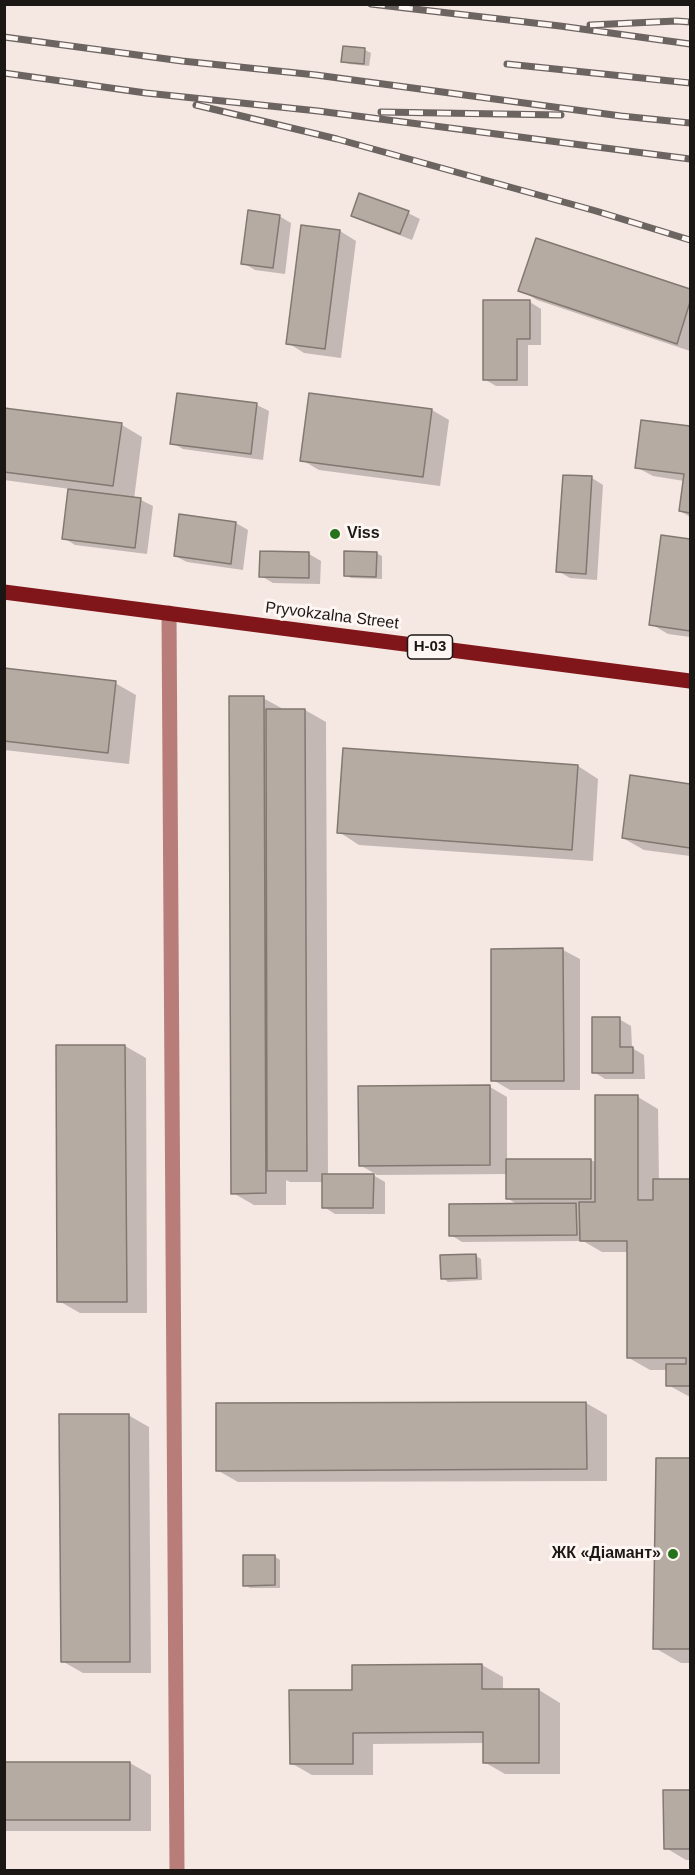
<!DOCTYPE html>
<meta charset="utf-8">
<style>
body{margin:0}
#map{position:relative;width:695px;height:1875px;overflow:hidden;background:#f5e7e2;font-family:Helvetica,sans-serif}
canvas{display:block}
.frame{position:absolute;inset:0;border:6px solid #1b1715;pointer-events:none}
</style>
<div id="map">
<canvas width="695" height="1875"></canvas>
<div class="frame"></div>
</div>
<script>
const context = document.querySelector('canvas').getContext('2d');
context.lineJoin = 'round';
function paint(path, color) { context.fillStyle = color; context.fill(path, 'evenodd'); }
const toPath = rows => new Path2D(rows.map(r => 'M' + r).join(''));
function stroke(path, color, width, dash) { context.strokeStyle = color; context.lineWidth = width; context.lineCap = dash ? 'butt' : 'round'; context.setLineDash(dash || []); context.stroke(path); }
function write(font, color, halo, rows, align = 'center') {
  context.font = font + ' Helvetica,sans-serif'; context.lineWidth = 6; context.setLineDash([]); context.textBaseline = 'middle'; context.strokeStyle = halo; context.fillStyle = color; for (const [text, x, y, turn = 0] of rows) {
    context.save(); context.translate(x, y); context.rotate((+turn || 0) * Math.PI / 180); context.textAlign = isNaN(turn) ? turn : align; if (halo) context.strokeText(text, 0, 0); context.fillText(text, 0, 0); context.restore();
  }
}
const shadow = toPath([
 [344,48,365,50,371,53,369,66,349,64,343,61],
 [408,213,420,219,412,240,365,222,353,216],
 [279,216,291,223,285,274,255,270,243,263],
 [340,231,356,241,341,358,304,353,288,343],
 [537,240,690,291,690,351,537,300,520,290],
 [530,302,541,309,541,345,528,345,528,386,496,386,484,379],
 [178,394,257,405,269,411,263,460,183,449,172,443],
 [4,409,122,425,142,437,134,499,141,500,153,506,147,554,75,545,64,538,70,489,4,480],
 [432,410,449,420,440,486,319,470,302,460],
 [642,421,690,427,690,517,680,511,684,481,653,476,636,467],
 [592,478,603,485,597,580,570,578,558,571],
 [180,516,236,523,248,530,243,570,187,562,175,556],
 [663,537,690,540,690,637,668,634,651,624],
 [376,553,382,556,382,579,351,578,345,575],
 [309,554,321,561,320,584,273,583,261,576],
 [4,670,115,683,136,695,129,764,4,750],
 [263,698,285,710,305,710,326,722,328,1175,373,1175,385,1182,385,1214,335,1214,324,1207,324,1182,290,1182,286,1180,286,1205,254,1205,233,1193],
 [578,766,598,779,593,861,359,845,339,832],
 [632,777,690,785,690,856,644,850,623,838],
 [563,950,580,959,580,1090,510,1090,493,1080],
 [619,1019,631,1026,632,1048,644,1055,645,1079,605,1079,594,1072],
 [125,1046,146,1058,147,1313,80,1313,59,1301],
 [490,1087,507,1097,507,1161,591,1160,597,1163,638,1097,658,1109,659,1181,690,1180,690,1397,668,1385,668,1370,650,1370,629,1358,628,1252,602,1252,583,1241,462,1242,451,1235,518,1205,507,1198,507,1174,377,1175,360,1165],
 [476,1256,481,1259,482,1280,448,1282,443,1278],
 [586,1403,607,1415,607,1481,238,1482,217,1470,217,1405],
 [128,1415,149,1427,151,1673,83,1673,62,1661],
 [657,1459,690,1460,690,1663,681,1663,655,1648],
 [274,1556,280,1560,280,1588,250,1588,245,1585],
 [482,1665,503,1677,503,1691,539,1690,560,1703,560,1774,505,1774,484,1762,484,1743,373,1744,373,1775,312,1775,291,1763,354,1691],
 [130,1763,151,1775,151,1831,4,1831,4,1764],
 [665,1792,690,1792,690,1860,686,1860,666,1848]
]);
const building = toPath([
 [343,46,365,48,364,64,341,62,343,46],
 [359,193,409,211,400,234,351,216,359,193],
 [248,210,280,215,273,268,241,264,248,210],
 [301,225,340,230,325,349,286,344,301,225],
 [536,238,690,289,690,302,677,344,518,291,536,238],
 [483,300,530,300,530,339,517,339,517,380,483,380,483,300],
 [177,393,257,403,251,454,170,444,177,393],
 [309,393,432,409,423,477,300,461,309,393],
 [4,408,122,423,113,486,4,472,4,408],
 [641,420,690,426,690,513,679,511,684,474,635,468,641,420],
 [563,475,592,476,586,574,556,572,563,475],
 [68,489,141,498,135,548,62,539,68,489],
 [179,514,236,522,231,564,174,556,179,514],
 [661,535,690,539,690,631,649,625,661,535],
 [260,551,309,552,309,578,259,577,260,551],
 [344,551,377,552,376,577,344,576,344,551],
 [4,668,116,681,108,753,4,741,4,668],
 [229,696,264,696,266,1193,231,1194,229,696],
 [266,709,305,709,307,1171,267,1171,266,709],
 [343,748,578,765,572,850,337,833,343,748],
 [630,775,690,784,690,848,622,838,630,775],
 [563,948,564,1081,491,1081,491,949,563,948],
 [592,1017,620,1017,620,1047,633,1047,633,1073,592,1073,592,1017],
 [56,1045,125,1045,127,1302,57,1302,56,1045],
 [490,1085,490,1165,359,1166,358,1086,490,1085],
 [595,1095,638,1095,638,1200,653,1200,653,1179,690,1179,690,1386,666,1386,666,1364,686,1364,686,1358,627,1358,627,1241,580,1241,579,1202,595,1202,595,1095],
 [506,1159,591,1159,591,1199,506,1199,506,1159],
 [322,1174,374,1174,373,1208,322,1208,322,1174],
 [576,1203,577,1235,449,1236,449,1204,576,1203],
 [476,1254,477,1278,441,1279,440,1255,476,1254],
 [586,1402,587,1469,216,1471,216,1403,586,1402],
 [59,1414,129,1414,130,1662,61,1662,59,1414],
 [656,1458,690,1458,690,1649,653,1649,656,1458],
 [243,1555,275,1555,275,1585,243,1586,243,1555],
 [482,1664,482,1689,539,1689,539,1763,483,1763,483,1732,353,1733,353,1764,290,1764,289,1690,352,1690,352,1665,482,1664],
 [4,1762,130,1762,130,1820,4,1820,4,1762],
 [663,1790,690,1790,690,1849,664,1849,663,1790]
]);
const lane = toPath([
 [169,613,177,1870]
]);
const primary = toPath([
 [4,592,690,681]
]);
const rail = toPath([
 [371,4,560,26,690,44],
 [590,25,676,21,690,22],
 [4,37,182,61,316,75,621,116,690,123],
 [507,64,690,83],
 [4,73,146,93,318,111,690,159],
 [196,105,337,139,596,211,690,240],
 [381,112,561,115]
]);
const markers = [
 [335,534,6,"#25731a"],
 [673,1554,6,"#25731a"]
];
const shields = [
 [430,647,45]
];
const shieldNames = [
 ["Н-03",430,647]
];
const poiNames = [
 ["Viss",347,534],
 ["ЖК «Діамант»",661,1554,"right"]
];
const streetNames = [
 ["Pryvokzalna Street",332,616,7]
];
paint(shadow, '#0003');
paint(building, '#b5aba3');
stroke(building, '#817870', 1.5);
stroke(lane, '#b87d78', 15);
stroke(primary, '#80151a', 15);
stroke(rail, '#6c6461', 7);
stroke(rail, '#fef6f3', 4.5, [14]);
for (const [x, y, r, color] of markers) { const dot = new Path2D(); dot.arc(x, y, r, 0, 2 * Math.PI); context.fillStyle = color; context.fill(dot); stroke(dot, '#fef6f3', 2); }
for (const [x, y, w] of shields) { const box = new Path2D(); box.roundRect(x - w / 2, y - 12, w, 24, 4.5); context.fillStyle = '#fef6f3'; context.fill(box); stroke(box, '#1b1715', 1.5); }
write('bold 15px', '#1b1715', null, shieldNames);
write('bold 16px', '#1b1715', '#fef6f3', poiNames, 'left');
write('16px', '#1b1715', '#fef6f3', streetNames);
</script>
